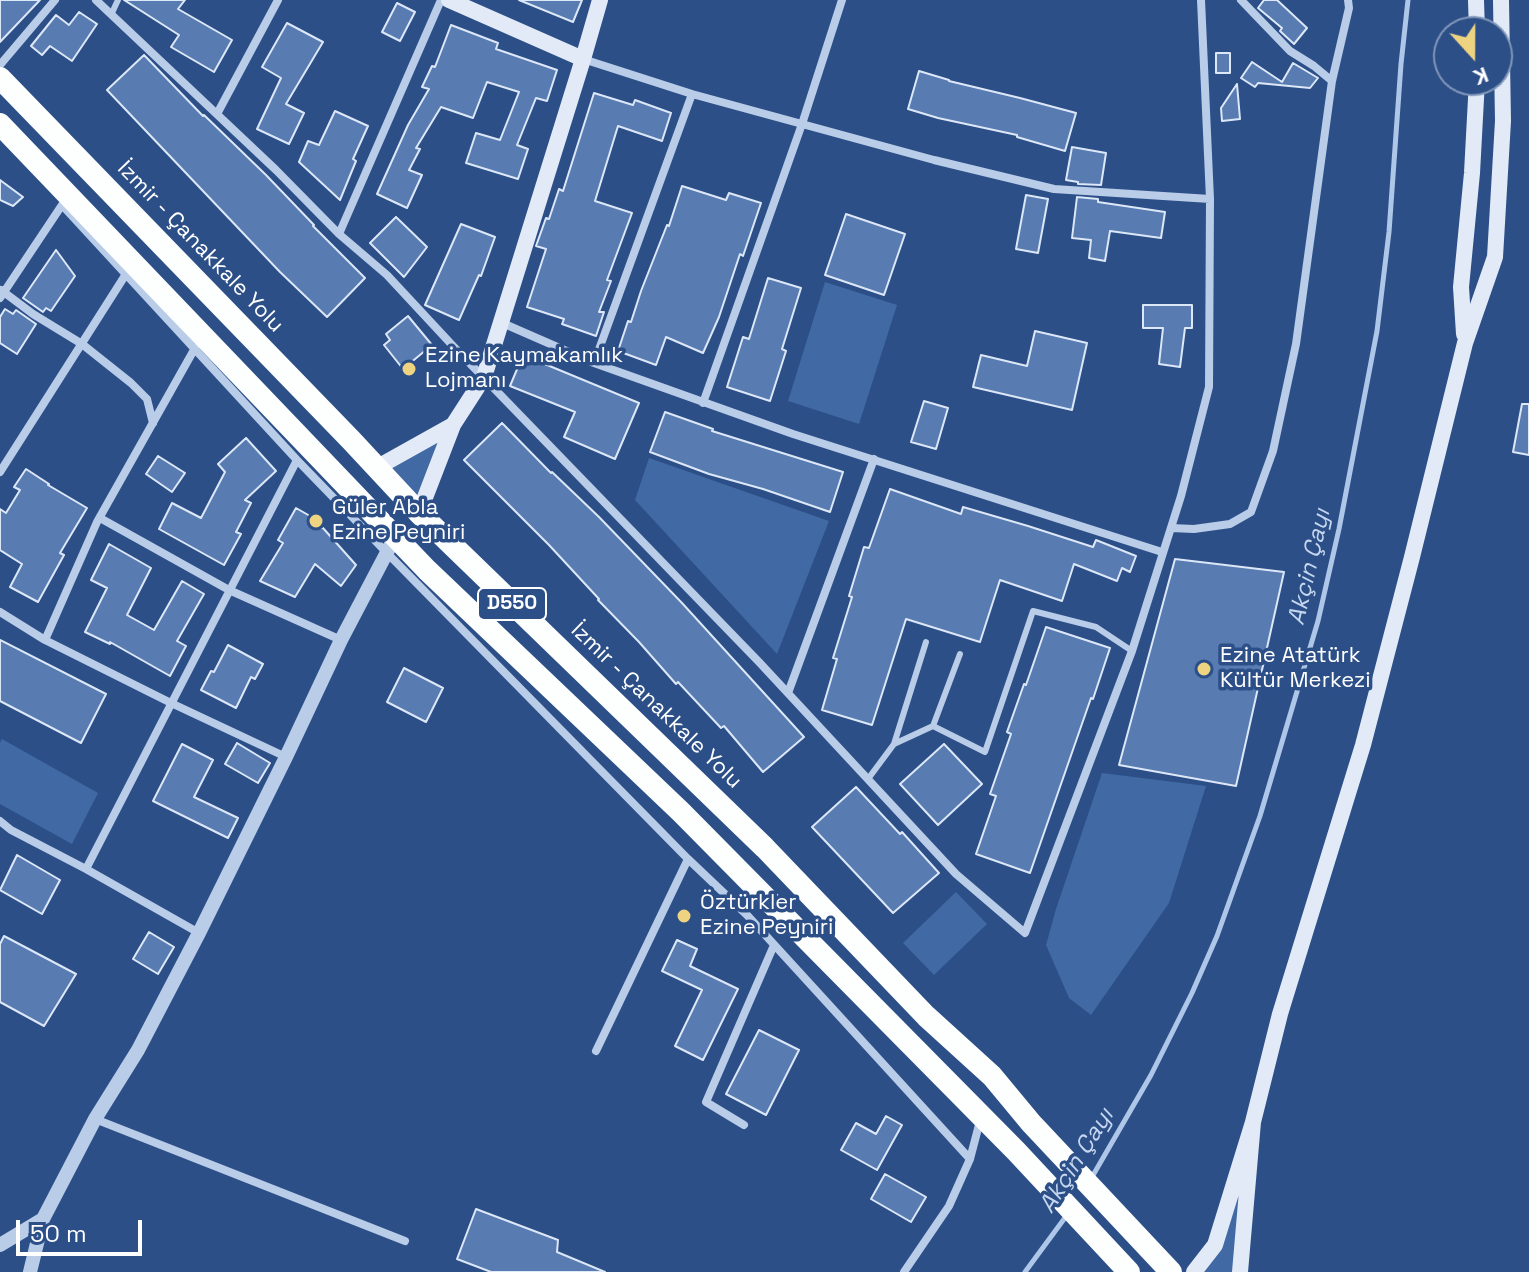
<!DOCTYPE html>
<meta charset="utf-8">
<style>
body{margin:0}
#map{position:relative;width:1529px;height:1272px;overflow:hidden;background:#2c4f88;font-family:"Space Grotesk",sans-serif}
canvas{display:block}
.north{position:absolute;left:1433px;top:16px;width:80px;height:80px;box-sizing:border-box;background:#2c4f88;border:2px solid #8095b8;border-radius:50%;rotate:159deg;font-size:22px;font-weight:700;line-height:32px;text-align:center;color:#fff}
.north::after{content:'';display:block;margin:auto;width:28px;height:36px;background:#eed481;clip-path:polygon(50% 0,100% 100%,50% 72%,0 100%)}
.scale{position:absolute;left:16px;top:1220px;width:126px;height:36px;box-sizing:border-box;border:4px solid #fff;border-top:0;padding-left:10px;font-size:24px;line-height:28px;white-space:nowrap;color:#fff;-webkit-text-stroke:6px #2c4f88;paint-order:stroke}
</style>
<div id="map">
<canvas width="1529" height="1272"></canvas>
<div class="north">K</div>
<div class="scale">50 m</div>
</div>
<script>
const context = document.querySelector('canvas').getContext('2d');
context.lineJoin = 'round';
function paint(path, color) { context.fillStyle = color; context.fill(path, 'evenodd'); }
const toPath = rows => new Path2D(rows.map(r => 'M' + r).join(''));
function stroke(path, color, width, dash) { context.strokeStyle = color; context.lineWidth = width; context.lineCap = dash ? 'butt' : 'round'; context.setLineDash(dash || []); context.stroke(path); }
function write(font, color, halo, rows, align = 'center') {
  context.font = font + ' "Space Grotesk",sans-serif'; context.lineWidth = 7; context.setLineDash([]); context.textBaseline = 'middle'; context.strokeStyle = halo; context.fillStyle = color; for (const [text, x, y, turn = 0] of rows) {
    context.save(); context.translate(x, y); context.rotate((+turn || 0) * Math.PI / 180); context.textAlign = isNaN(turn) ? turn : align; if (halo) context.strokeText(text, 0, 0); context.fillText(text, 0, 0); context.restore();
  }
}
const green = toPath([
 [825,282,897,305,859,424,788,401],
 [453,425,419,513,376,468],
 [649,458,829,521,777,654,635,500],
 [2,739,98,793,72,844,0,804,0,743],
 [1102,773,1206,786,1169,903,1091,1015,1069,998,1046,945,1056,909],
 [956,892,987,924,934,975,903,943],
 [1253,1122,1240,1272,1194,1272,1198,1269]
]);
const stream = toPath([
 [1092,1177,1151,1075,1192,993,1217,936,1260,816,1318,621,1339,529,1377,331,1389,232,1401,64,1408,0],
 [1025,1272,1067,1215]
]);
const building = toPath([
 [0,0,40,0,0,42,0,0],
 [124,0,185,0,178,9,232,40,214,72,171,47,179,35,124,0],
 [519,0,582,0,573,22,519,0],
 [1264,0,1277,0,1307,28,1294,44,1280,31,1282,28,1258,8,1264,0],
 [397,3,415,12,400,41,382,32,397,3],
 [79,12,97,24,72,61,50,46,42,55,31,46,56,15,69,25,79,12],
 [287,23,323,42,286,104,304,113,289,144,257,129,281,78,262,67,287,23],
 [451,25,498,43,496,49,557,70,547,101,536,98,517,145,528,149,518,179,466,163,476,133,500,140,519,92,487,82,473,118,441,107,416,148,420,149,409,170,422,175,407,208,377,194,408,125,429,89,422,87,432,66,435,67,451,25],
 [1216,53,1230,53,1230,73,1216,73,1216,53],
 [144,55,203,116,204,115,266,175,314,225,313,226,365,278,327,317,280,272,107,90,144,55],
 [1252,62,1282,82,1293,63,1318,78,1310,88,1258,83,1255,87,1241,78,1252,62],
 [919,71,949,80,949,81,1020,98,1076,113,1065,151,1017,137,1017,135,938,118,908,109,919,71],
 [1237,84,1240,119,1222,121,1221,108,1237,84],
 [594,93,633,105,635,100,671,113,662,141,618,126,595,201,632,213,607,280,611,281,599,312,604,312,596,336,562,324,564,319,527,307,546,249,536,246,546,218,549,219,559,189,563,191,594,93],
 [335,111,368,126,353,159,356,161,340,200,299,162,308,141,319,145,335,111],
 [1072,147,1106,153,1101,185,1078,184,1078,182,1066,180,1072,147],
 [0,180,23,197,13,206,0,200,0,180],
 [682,186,726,200,729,193,761,203,743,256,740,254,719,317,703,353,666,337,656,365,618,351,628,321,631,322,641,291,667,225,669,226,682,186],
 [1026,195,1048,199,1038,253,1016,249,1026,195],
 [1077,197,1098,199,1098,202,1165,212,1161,238,1110,231,1105,261,1089,258,1091,240,1072,238,1077,197],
 [846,214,905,234,884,295,825,275,846,214],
 [396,217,427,247,404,277,370,243,396,217],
 [461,224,495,237,481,276,479,275,459,320,425,305,461,224],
 [56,250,75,276,51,311,46,308,43,312,23,298,56,250],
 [768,278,801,288,782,349,786,351,770,401,727,387,743,337,749,339,768,278],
 [1143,305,1192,305,1192,328,1185,328,1180,367,1159,364,1163,328,1143,328,1143,305],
 [5,309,13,314,16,310,36,324,17,354,0,343,0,317,5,309],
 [408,316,432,345,403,369,384,345,390,340,386,334,408,316],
 [1035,331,1087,343,1072,410,973,387,981,355,1027,366,1035,331],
 [523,355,639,403,615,459,564,437,575,412,510,386,523,355],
 [924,401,948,408,936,449,911,442,924,401],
 [1522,404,1529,404,1529,455,1513,452,1522,404],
 [665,412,713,429,712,431,843,472,830,512,763,489,709,474,650,452,665,412],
 [502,423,551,473,552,472,599,517,682,603,804,737,763,772,724,726,721,728,678,682,676,684,639,642,598,600,599,599,549,545,464,460,502,423],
 [246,438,276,471,245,500,251,503,236,532,241,534,224,565,159,529,172,503,201,518,225,472,218,464,246,438],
 [158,456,185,473,172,492,146,474,158,456],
 [26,469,49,484,48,485,87,508,60,553,64,555,38,602,10,587,22,564,0,550,0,509,6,513,20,490,14,487,26,469],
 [890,489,961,514,963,507,1028,526,1093,547,1096,540,1136,556,1130,572,1122,568,1117,581,1074,564,1062,601,1000,580,980,642,906,619,872,725,822,710,837,659,833,658,852,597,849,596,864,547,869,548,890,489],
 [296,508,317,520,312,527,323,528,356,565,341,586,315,564,295,597,260,581,283,543,278,540,296,508],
 [109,544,151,568,127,615,154,630,182,581,204,594,177,641,186,646,170,676,110,642,110,644,85,632,107,588,91,580,109,544],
 [1175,559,1284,572,1236,786,1119,765,1175,559],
 [1046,627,1110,648,1093,699,1091,698,1030,873,976,854,996,796,990,794,1011,734,1007,732,1024,684,1026,685,1046,627],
 [0,640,106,694,81,743,0,701,0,640],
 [228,645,263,664,255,679,251,677,236,708,201,690,211,671,214,672,228,645],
 [404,668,443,688,426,722,387,702,404,668],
 [237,743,270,763,258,783,225,764,237,743],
 [182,744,213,760,194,797,238,818,228,838,153,801,182,744],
 [944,744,982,784,938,825,900,784,944,744],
 [856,787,900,834,902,832,939,873,893,913,812,827,856,787],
 [17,855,60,880,42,914,0,890,17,855],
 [149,932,174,947,158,974,133,959,149,932],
 [4,936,76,974,44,1026,0,1002,0,944,4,936],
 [677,940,697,949,690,966,738,989,703,1060,675,1046,702,990,662,971,677,940],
 [759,1030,799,1050,766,1115,726,1094,759,1030],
 [886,1116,902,1125,877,1170,841,1150,856,1123,876,1134,886,1116],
 [885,1174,926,1197,911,1222,871,1199,885,1174],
 [476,1209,558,1240,557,1252,605,1272,491,1272,457,1259,476,1209]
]);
const service = toPath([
 [111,15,118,0],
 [933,726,960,654],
 [894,744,926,642],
 [868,779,894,744,933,726,985,752,1033,611,1096,627,1132,651]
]);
const minor = toPath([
 [96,0,276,170,339,234,387,275,453,346,759,662,956,874,1025,933,1132,651,1181,496,1209,387,1210,199,1201,0],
 [1241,0,1290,51,1314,66,1332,81],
 [583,59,692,94,934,160,1054,189,1210,199],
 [0,65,55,0],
 [217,114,278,0],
 [339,234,441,0],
 [1,290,33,314,82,344,131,383,147,399,153,423],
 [0,298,62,205,297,460,388,554,688,859,747,915,970,1159],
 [500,322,594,363,793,434,1162,552],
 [594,363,692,94],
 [703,403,802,124,842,0],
 [0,472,126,274],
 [100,518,229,590,341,640],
 [1171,528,1194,529,1230,524,1251,512,1273,451,1296,344,1332,81,1349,8,1348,0],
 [0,612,45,640,171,703,286,757],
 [45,640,97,522,195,348],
 [788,693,874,459],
 [0,821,11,830,86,869],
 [199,933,86,869,297,460],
 [596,1051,688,859],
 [95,1119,405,1241],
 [744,1125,706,1102,774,945],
 [904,1272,949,1206,970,1159,980,1121]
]);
const tertiary = toPath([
 [0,1245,43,1219],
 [30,1272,43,1219,95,1119,138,1050,199,933,286,757,341,640,395,537]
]);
const secondary = toPath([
 [449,0,583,59],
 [1476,0,1477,32],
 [1464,334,1461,287,1472,173,1477,80],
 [376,468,453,425],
 [419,513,453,425,484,377,583,59,600,0],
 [1253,1122,1280,1014,1363,745,1412,557,1465,343,1495,257,1503,121,1501,0],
 [1194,1272,1215,1245,1253,1122,1240,1272]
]);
const trunk = toPath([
 [0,78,351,440,419,513,765,848,926,1016,992,1076,1031,1123,1171,1272],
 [0,124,427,570,681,812,1016,1151,1129,1272]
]);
const markers = [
 [409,369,8,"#eed481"],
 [316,521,8,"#eed481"],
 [1204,669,8,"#eed481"],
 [684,916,8,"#eed481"]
];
const shields = [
 [512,604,68]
];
const shieldNames = [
 ["D550",512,604]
];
const streetNames = [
 ["İzmir - Çanakkale Yolu",200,247,46],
 ["İzmir - Çanakkale Yolu",656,706,44]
];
const poiNames = [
 ["Ezine Kaymakamlık",425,356],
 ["Lojmanı",425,381],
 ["Güler Abla",332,508],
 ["Ezine Peyniri",332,533],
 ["Ezine Atatürk",1220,656],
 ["Kültür Merkezi",1220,681],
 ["Öztürkler",700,903],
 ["Ezine Peyniri",700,928]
];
const waterNames = [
 ["Akçin Çayı",1310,567,-77],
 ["Akçin Çayı",1077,1161,-58]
];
paint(green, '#4169a4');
stroke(stream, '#aec6e8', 5);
paint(building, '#587bb1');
stroke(building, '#dce7f7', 2);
stroke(service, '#b9cce8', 6);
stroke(minor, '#b9cce8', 8);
stroke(tertiary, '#b9cce8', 14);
stroke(secondary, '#e2eaf8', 16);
stroke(trunk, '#fdfefe', 22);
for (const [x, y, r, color] of markers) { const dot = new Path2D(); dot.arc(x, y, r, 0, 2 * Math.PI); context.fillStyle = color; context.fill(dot); stroke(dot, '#2c4f88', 3); }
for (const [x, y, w] of shields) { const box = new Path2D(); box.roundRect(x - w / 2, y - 16, w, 32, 6); context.fillStyle = '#2c4f88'; context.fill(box); stroke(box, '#fff', 2); }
write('bold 20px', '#fff', null, shieldNames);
write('22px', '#fff', '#2c4f88', streetNames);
write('22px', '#fff', '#2c4f88', poiNames, 'left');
write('italic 24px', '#c5d6ef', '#2c4f88', waterNames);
</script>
